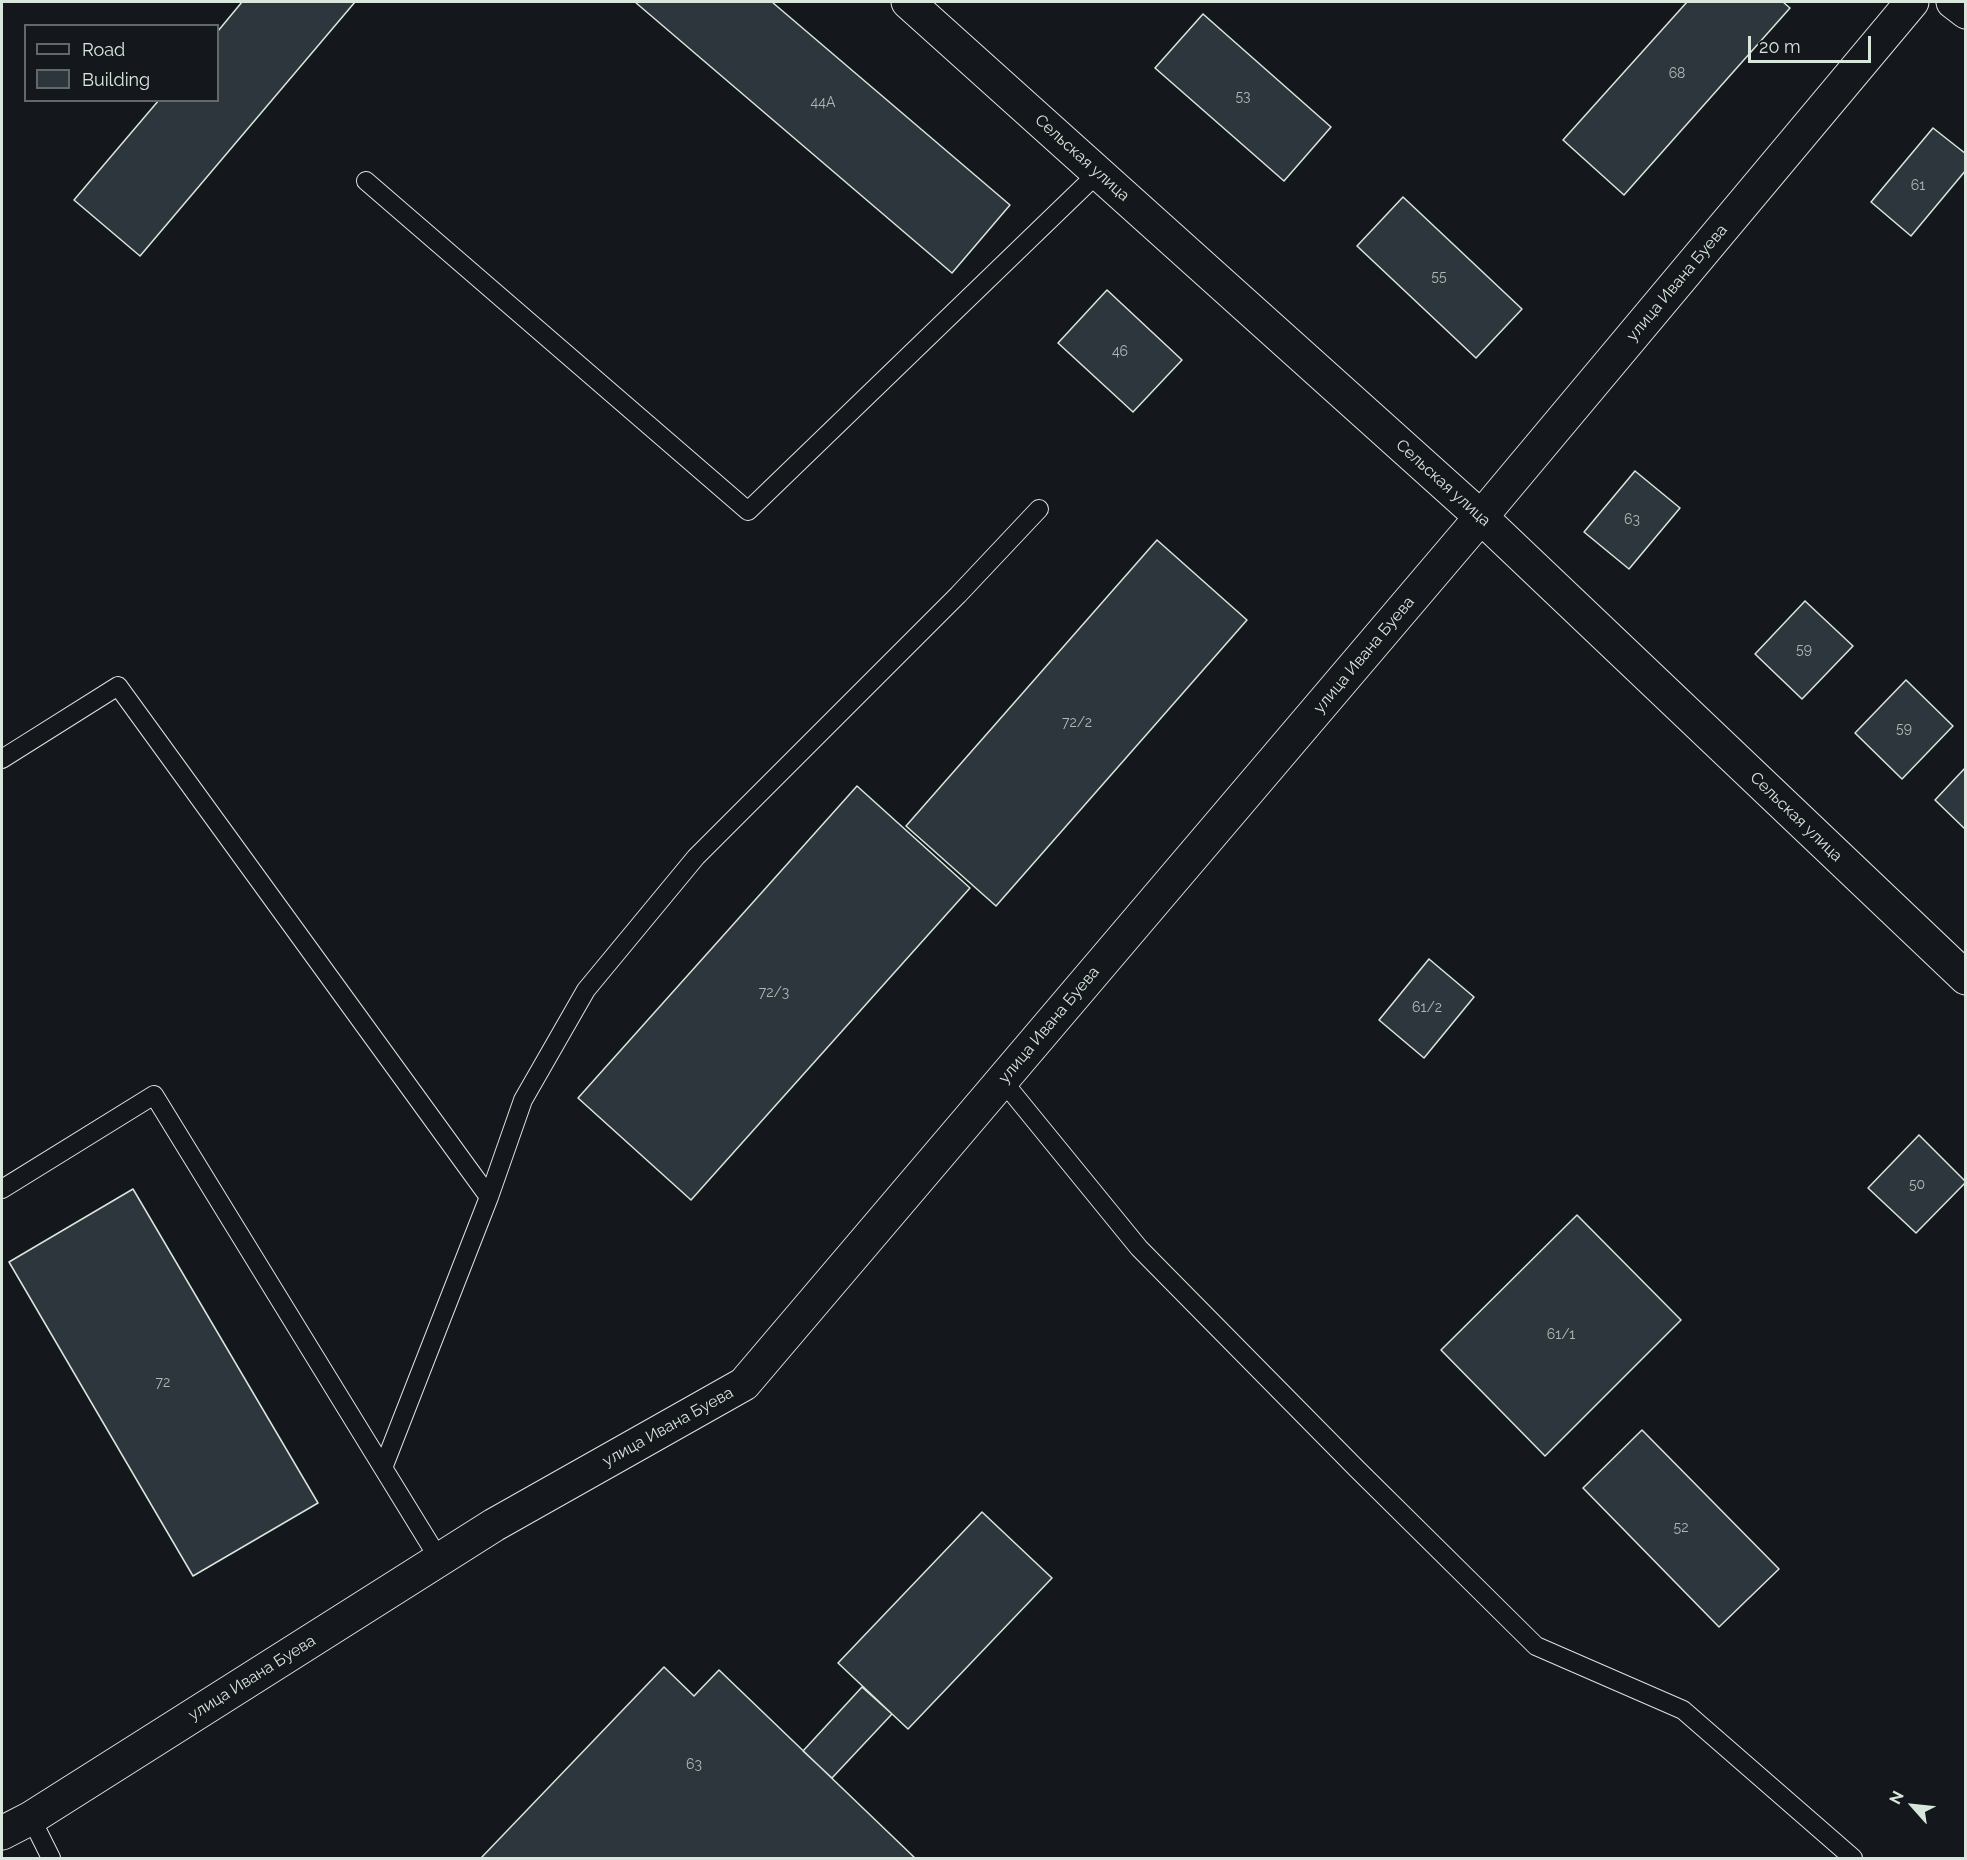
<!DOCTYPE html>
<meta charset="utf-8">
<style>
body{margin:0}
#map{position:relative;width:1967px;height:1860px;overflow:hidden;background:#14181c;font-family:Raleway,sans-serif}
canvas{display:block}
.frame{position:absolute;inset:0;border:3px solid #d8e6dc;pointer-events:none}
.legend{position:absolute;left:24px;top:24px;width:195px;height:78px;box-sizing:border-box;background:#14181c;border:2px solid #626a69;margin:0;padding:8px 10px;list-style:none;font-size:18px;color:#d8e6dc}
.legend li{display:flex;align-items:center;gap:12px;height:30px}
.legend b{width:30px;border:2px solid #626a69}
.north{position:absolute;left:1883px;top:1776px;width:60px;height:60px;-webkit-text-stroke:4px #14181c;paint-order:stroke;rotate:297deg;font-size:16px;font-weight:700;line-height:24px;text-align:center;color:#d8e6dc}
.north::after{content:'';display:block;margin:auto;width:21px;height:27px;background:#d8e6dc;clip-path:polygon(50% 0,100% 100%,50% 72%,0 100%)}
.scale{position:absolute;left:1748px;top:36px;width:123px;height:27px;box-sizing:border-box;border:3px solid #d8e6dc;border-top:0;padding-left:8px;font-size:18px;line-height:21px;white-space:nowrap;color:#d8e6dc;-webkit-text-stroke:4px #14181c;paint-order:stroke}
</style>
<div id="map">
<canvas width="1967" height="1860"></canvas>
<div class="frame"></div>
<ul class="legend">
<li><b style="height:8px;background:#14181c"></b>Road</li>
<li><b style="height:16px;background:#2c363c"></b>Building</li>
</ul>
<div class="north">N</div>
<div class="scale">20 m</div>
</div>
<script>
const context = document.querySelector('canvas').getContext('2d');
context.lineJoin = 'round';
function paint(path, color) { context.fillStyle = color; context.fill(path, 'evenodd'); }
const toPath = rows => new Path2D(rows.map(r => 'M' + r).join(''));
function stroke(path, color, width, dash) { context.strokeStyle = color; context.lineWidth = width; context.lineCap = dash ? 'butt' : 'round'; context.setLineDash(dash || []); context.stroke(path); }
function write(font, color, halo, rows, align = 'center') {
  context.font = font + ' Raleway,sans-serif'; context.lineWidth = 4.5; context.setLineDash([]); context.textBaseline = 'middle'; context.strokeStyle = halo; context.fillStyle = color; for (const [text, x, y, turn = 0] of rows) {
    context.save(); context.translate(x, y); context.rotate((+turn || 0) * Math.PI / 180); context.textAlign = isNaN(turn) ? turn : align; if (halo) context.strokeText(text, 0, 0); context.fillText(text, 0, 0); context.restore();
  }
}
const building = toPath([
 [242,2,355,2,140,256,74,200,159,100,218,100,218,31,242,2],
 [635,2,772,2,1010,205,952,273,635,2],
 [1687,2,1783,2,1790,8,1624,195,1563,140,1687,2],
 [1203,14,1331,127,1284,181,1155,68,1203,14],
 [1933,128,1966,154,1966,170,1911,236,1871,202,1933,128],
 [1403,197,1522,309,1476,358,1357,246,1403,197],
 [1107,290,1182,360,1133,412,1058,343,1107,290],
 [1635,471,1680,508,1629,569,1584,532,1635,471],
 [1157,540,1247,620,996,906,906,826,1157,540],
 [1805,601,1853,646,1802,699,1755,654,1805,601],
 [1906,680,1953,726,1902,779,1855,733,1906,680],
 [1966,767,1966,830,1935,800,1966,767],
 [857,786,970,888,691,1200,578,1098,857,786],
 [1429,959,1474,997,1424,1058,1379,1020,1429,959],
 [1919,1135,1966,1182,1916,1233,1868,1188,1919,1135],
 [133,1189,318,1503,193,1576,9,1262,133,1189],
 [1577,1215,1681,1320,1545,1456,1441,1350,1577,1215],
 [1642,1430,1779,1569,1719,1627,1583,1488,1642,1430],
 [982,1512,1052,1578,908,1729,838,1663,982,1512],
 [664,1667,694,1696,719,1670,915,1858,481,1858,664,1667],
 [862,1687,892,1714,832,1778,803,1751,862,1687]
]);
const lane = toPath([
 [366,181,748,511,1098,173],
 [2,759,118,686,489,1197],
 [1002,1080,1139,1248,1357,1469,1536,1646,1683,1710,1853,1858],
 [2,1189,154,1095,439,1559],
 [383,1468,489,1197,523,1100,586,990,696,857,958,595,1039,509],
 [31,1818,51,1858]
]);
const street = toPath([
 [908,2,1481,517,1966,978],
 [1953,2,1966,12]
]);
const secondary = toPath([
 [2,1833,31,1818,494,1525,744,1384,1481,517,1912,2]
]);
const numberNames = [
 ["68",1677,74],
 ["53",1243,97],
 ["44А",823,103],
 ["61",1918,186],
 ["55",1439,277],
 ["46",1120,352],
 ["63",1632,520],
 ["59",1804,650],
 ["72/2",1077,723],
 ["59",1904,729],
 ["72/3",774,993],
 ["61/2",1427,1008],
 ["50",1917,1185],
 ["61/1",1561,1335],
 ["72",163,1383],
 ["52",1681,1528],
 ["63",694,1765]
];
const streetNames = [
 ["Сельская улица",1082,158,42],
 ["улица Ивана Буева",1677,283,-50],
 ["Сельская улица",1443,483,42],
 ["улица Ивана Буева",1364,655,-50],
 ["Сельская улица",1796,817,44],
 ["улица Ивана Буева",1049,1025,-50],
 ["улица Ивана Буева",668,1427,-29],
 ["улица Ивана Буева",252,1678,-32]
];
paint(building, '#2c363c');
stroke(building, '#d8e6dc', 1.5);
stroke(lane, '#d8e6dc', 20);
stroke(street, '#d8e6dc', 35);
stroke(secondary, '#d8e6dc', 35);
stroke(lane, '#14181c', 18);
stroke(street, '#14181c', 33);
stroke(secondary, '#14181c', 33);
write('14px', '#adbab4', null, numberNames);
write('16px', '#d8e6dc', '#14181c', streetNames);
</script>
